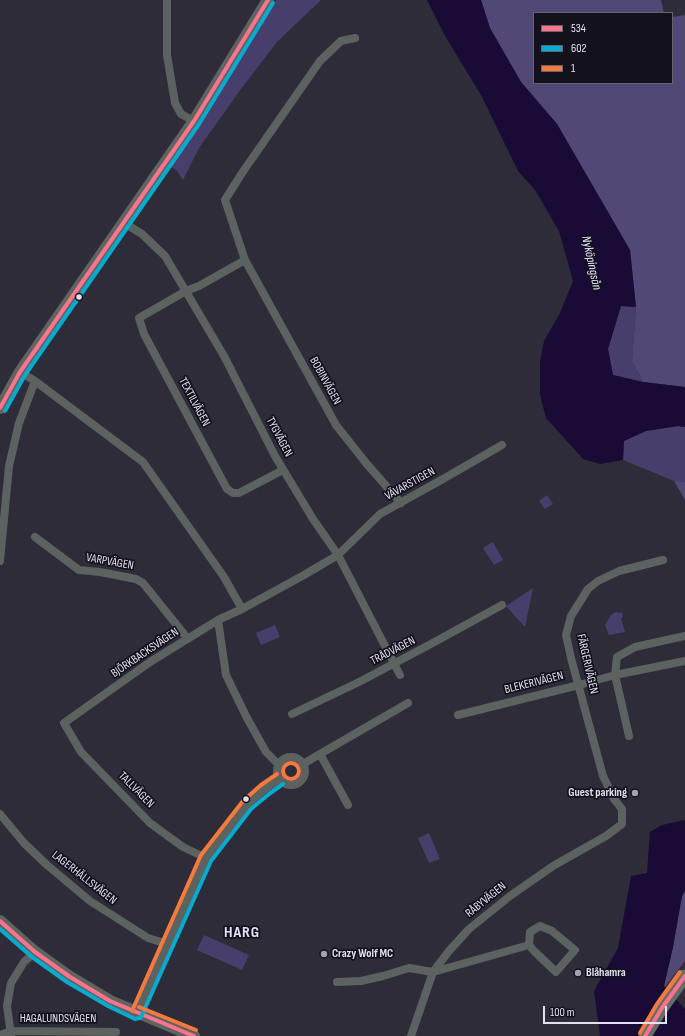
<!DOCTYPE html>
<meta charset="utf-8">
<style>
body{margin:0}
#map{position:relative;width:685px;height:1036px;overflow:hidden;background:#2e2c38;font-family:"Sofia Sans Condensed",sans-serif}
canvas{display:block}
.legend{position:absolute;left:533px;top:12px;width:140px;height:72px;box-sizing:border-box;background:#13111c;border:1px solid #666471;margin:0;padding:5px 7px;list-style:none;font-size:12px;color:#e2e0f0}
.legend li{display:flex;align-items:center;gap:8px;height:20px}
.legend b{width:20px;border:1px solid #666471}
.scale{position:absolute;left:543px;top:1006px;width:124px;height:18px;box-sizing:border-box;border:2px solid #e2e0f0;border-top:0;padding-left:5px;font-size:12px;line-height:14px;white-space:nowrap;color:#e2e0f0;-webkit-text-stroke:3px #13111c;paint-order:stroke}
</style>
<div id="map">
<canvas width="685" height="1036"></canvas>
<ul class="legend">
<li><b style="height:5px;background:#fc738d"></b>534</li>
<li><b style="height:5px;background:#06acd0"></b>602</li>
<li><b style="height:5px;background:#f6793e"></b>1</li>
</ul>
<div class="scale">100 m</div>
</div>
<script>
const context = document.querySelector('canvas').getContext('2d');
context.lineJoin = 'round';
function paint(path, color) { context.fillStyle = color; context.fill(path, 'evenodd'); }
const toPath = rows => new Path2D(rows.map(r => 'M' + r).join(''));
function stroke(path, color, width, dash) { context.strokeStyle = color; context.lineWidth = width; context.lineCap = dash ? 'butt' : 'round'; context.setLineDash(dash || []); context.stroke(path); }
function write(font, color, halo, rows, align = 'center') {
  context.font = font + ' "Sofia Sans Condensed",sans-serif'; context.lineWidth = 3.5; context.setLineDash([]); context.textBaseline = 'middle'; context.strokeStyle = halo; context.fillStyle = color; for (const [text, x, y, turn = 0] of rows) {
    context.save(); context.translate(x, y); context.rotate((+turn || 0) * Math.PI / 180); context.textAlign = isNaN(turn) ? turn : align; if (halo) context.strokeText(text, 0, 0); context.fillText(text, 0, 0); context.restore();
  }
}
const green = toPath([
 [276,0,321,0,277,42,241,89,199,148,183,180,177,171,170,166],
 [621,306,636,307,632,361,643,382,613,375,608,349],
 [678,426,685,427,685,482,674,481,623,460,624,441,646,431],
 [547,495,553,504,545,509,539,501],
 [493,542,503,560,494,565,483,548],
 [533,588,525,627,506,606],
 [616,612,619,613,622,612,623,617,621,618,625,632,609,635,605,625,611,615],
 [275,625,280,637,261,645,256,633],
 [429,833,440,859,429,863,418,838],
 [204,935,249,955,242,970,197,950]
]);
const forest = toPath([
 [481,0,661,0,664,13,534,13,534,83,672,83,672,17,685,15,685,387,643,382,632,361,636,307,630,250,557,124,521,82,490,28],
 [674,481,685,482,685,500],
 [685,891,685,961,665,987,664,986,673,947,682,896]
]);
const water = toPath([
 [427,0,481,0,490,28,521,82,557,124,630,250,636,307,621,306,608,349,613,375,643,382,685,387,685,427,678,426,646,431,624,441,623,460,600,464,583,459,546,418,540,395,540,362,544,341,560,313,573,281,559,231,535,190,518,171,481,95,445,36],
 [685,820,685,891,682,896,673,947,664,986,685,1009,685,1036,600,1036,594,991,618,948,631,876,647,873,650,832,662,825]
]);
const street = toPath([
 [167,0,167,55,175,103,181,114,194,121],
 [355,38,341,41,320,61,242,173,225,200,245,260,336,425,366,463,401,503],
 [124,223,142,234,165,256,224,356,275,456,313,519,338,555,400,675],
 [245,260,199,286,186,291,139,318,144,334,227,489,233,493,239,493,283,470],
 [20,372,35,381,143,462,224,577,242,609],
 [35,537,79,570,100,572,136,579,143,583,188,639],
 [0,561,9,466,19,423,35,381],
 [218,620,226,675,247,718,266,752,279,765],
 [292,714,359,682,429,645,502,605],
 [458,715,579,685,615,675,685,661],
 [629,736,615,675,617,657,635,647,685,636],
 '277 771a14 14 0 1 1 28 0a14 14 0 1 1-28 0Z',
 [303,764,320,754],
 [348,805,320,754,408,703],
 [0,814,24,843,47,865,90,901,148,938,167,944],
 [206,858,183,847,150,823,81,752,64,723,150,662,218,620,242,609,304,575,338,555,380,514,443,479,502,445],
 [337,982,361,981,383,976,409,968,433,972,529,945,534,951,556,972,575,950,552,931,540,926,530,932,529,945],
 [137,1013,206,858,247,805,265,789,280,779],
 [0,1035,11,1031,116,1032],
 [11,1035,7,1006,11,983,24,962,35,952],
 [411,1036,433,972,449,951,469,929,510,896,553,866,606,836,622,824,622,809,614,799,603,776,571,658,566,635,571,616,588,589,598,581,619,571,663,560]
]);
const secondary = toPath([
 [0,408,20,372,194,121,268,0],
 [0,921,35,952,70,977,110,1001,194,1036]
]);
const primary = toPath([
 [645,1036,662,1008,685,976]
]);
const bus1 = toPath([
 [0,408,20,372,194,121,268,0],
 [0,921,35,952,70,977,110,1001,194,1036],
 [645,1036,662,1008,685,976]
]);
const bus2 = toPath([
 [5,411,25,375,199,124,273,3],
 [0,929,32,957,67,982,108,1006,135,1019,140,1018,142,1015,211,861,251,809,269,794,283,784]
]);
const bus3 = toPath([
 '283 771a8 8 0 1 1 16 0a8 8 0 1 1-16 0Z',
 [139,1007,196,1030],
 [132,1011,201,855,243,801,261,785,277,774],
 [640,1033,657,1004,680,972]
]);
const markers = [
 [79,297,3.5,"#e2e0f0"],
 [635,793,4,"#a3a1b0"],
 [246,799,3.5,"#e2e0f0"],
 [324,954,4,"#a3a1b0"],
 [578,973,4,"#a3a1b0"]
];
const streetNames = [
 ["BOBINVÄGEN",325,381,61],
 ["TEXTILVÄGEN",194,402,62],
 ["TYGVÄGEN",279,437,62],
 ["VÄVARSTIGEN",410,484,-29],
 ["VARPVÄGEN",110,562,10],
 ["TRÅDVÄGEN",393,651,-27],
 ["BJÖRKBACKSVÄGEN",145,653,-34],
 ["FÄRGERIVÄGEN",587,664,77],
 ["BLEKERIVÄGEN",534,683,-14],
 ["TALLVÄGEN",136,790,45],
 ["LAGERHÄLLSVÄGEN",84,878,38],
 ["RÅBYVÄGEN",486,900,-39],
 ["HAGALUNDSVÄGEN",58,1019]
];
const poiNames = [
 ["Guest parking",627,793,"right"],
 ["Crazy Wolf MC",332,954],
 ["Blåhamra",586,973]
];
const waterNames = [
 ["Nyköpingsån",591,263,78]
];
const districtNames = [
 ["HARG",242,933]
];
paint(green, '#483e6b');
paint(forest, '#514876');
paint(water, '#1a0b36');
stroke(street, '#5b625f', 8);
stroke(secondary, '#5e6561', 12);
stroke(primary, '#646d68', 13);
stroke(bus1, '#fc738d', 4);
stroke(bus2, '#06acd0', 4);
stroke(bus3, '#f6793e', 4);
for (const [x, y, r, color] of markers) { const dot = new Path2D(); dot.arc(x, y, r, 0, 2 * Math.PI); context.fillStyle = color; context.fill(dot); stroke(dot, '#13111c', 1.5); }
write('12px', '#e2e0f0', '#13111c', streetNames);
write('bold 12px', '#e2e0f0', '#13111c', poiNames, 'left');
write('italic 13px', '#e2ddfe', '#13111c', waterNames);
context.letterSpacing = '1px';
write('bold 16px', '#e4e0fa', '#13111c', districtNames);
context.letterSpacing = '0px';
</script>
